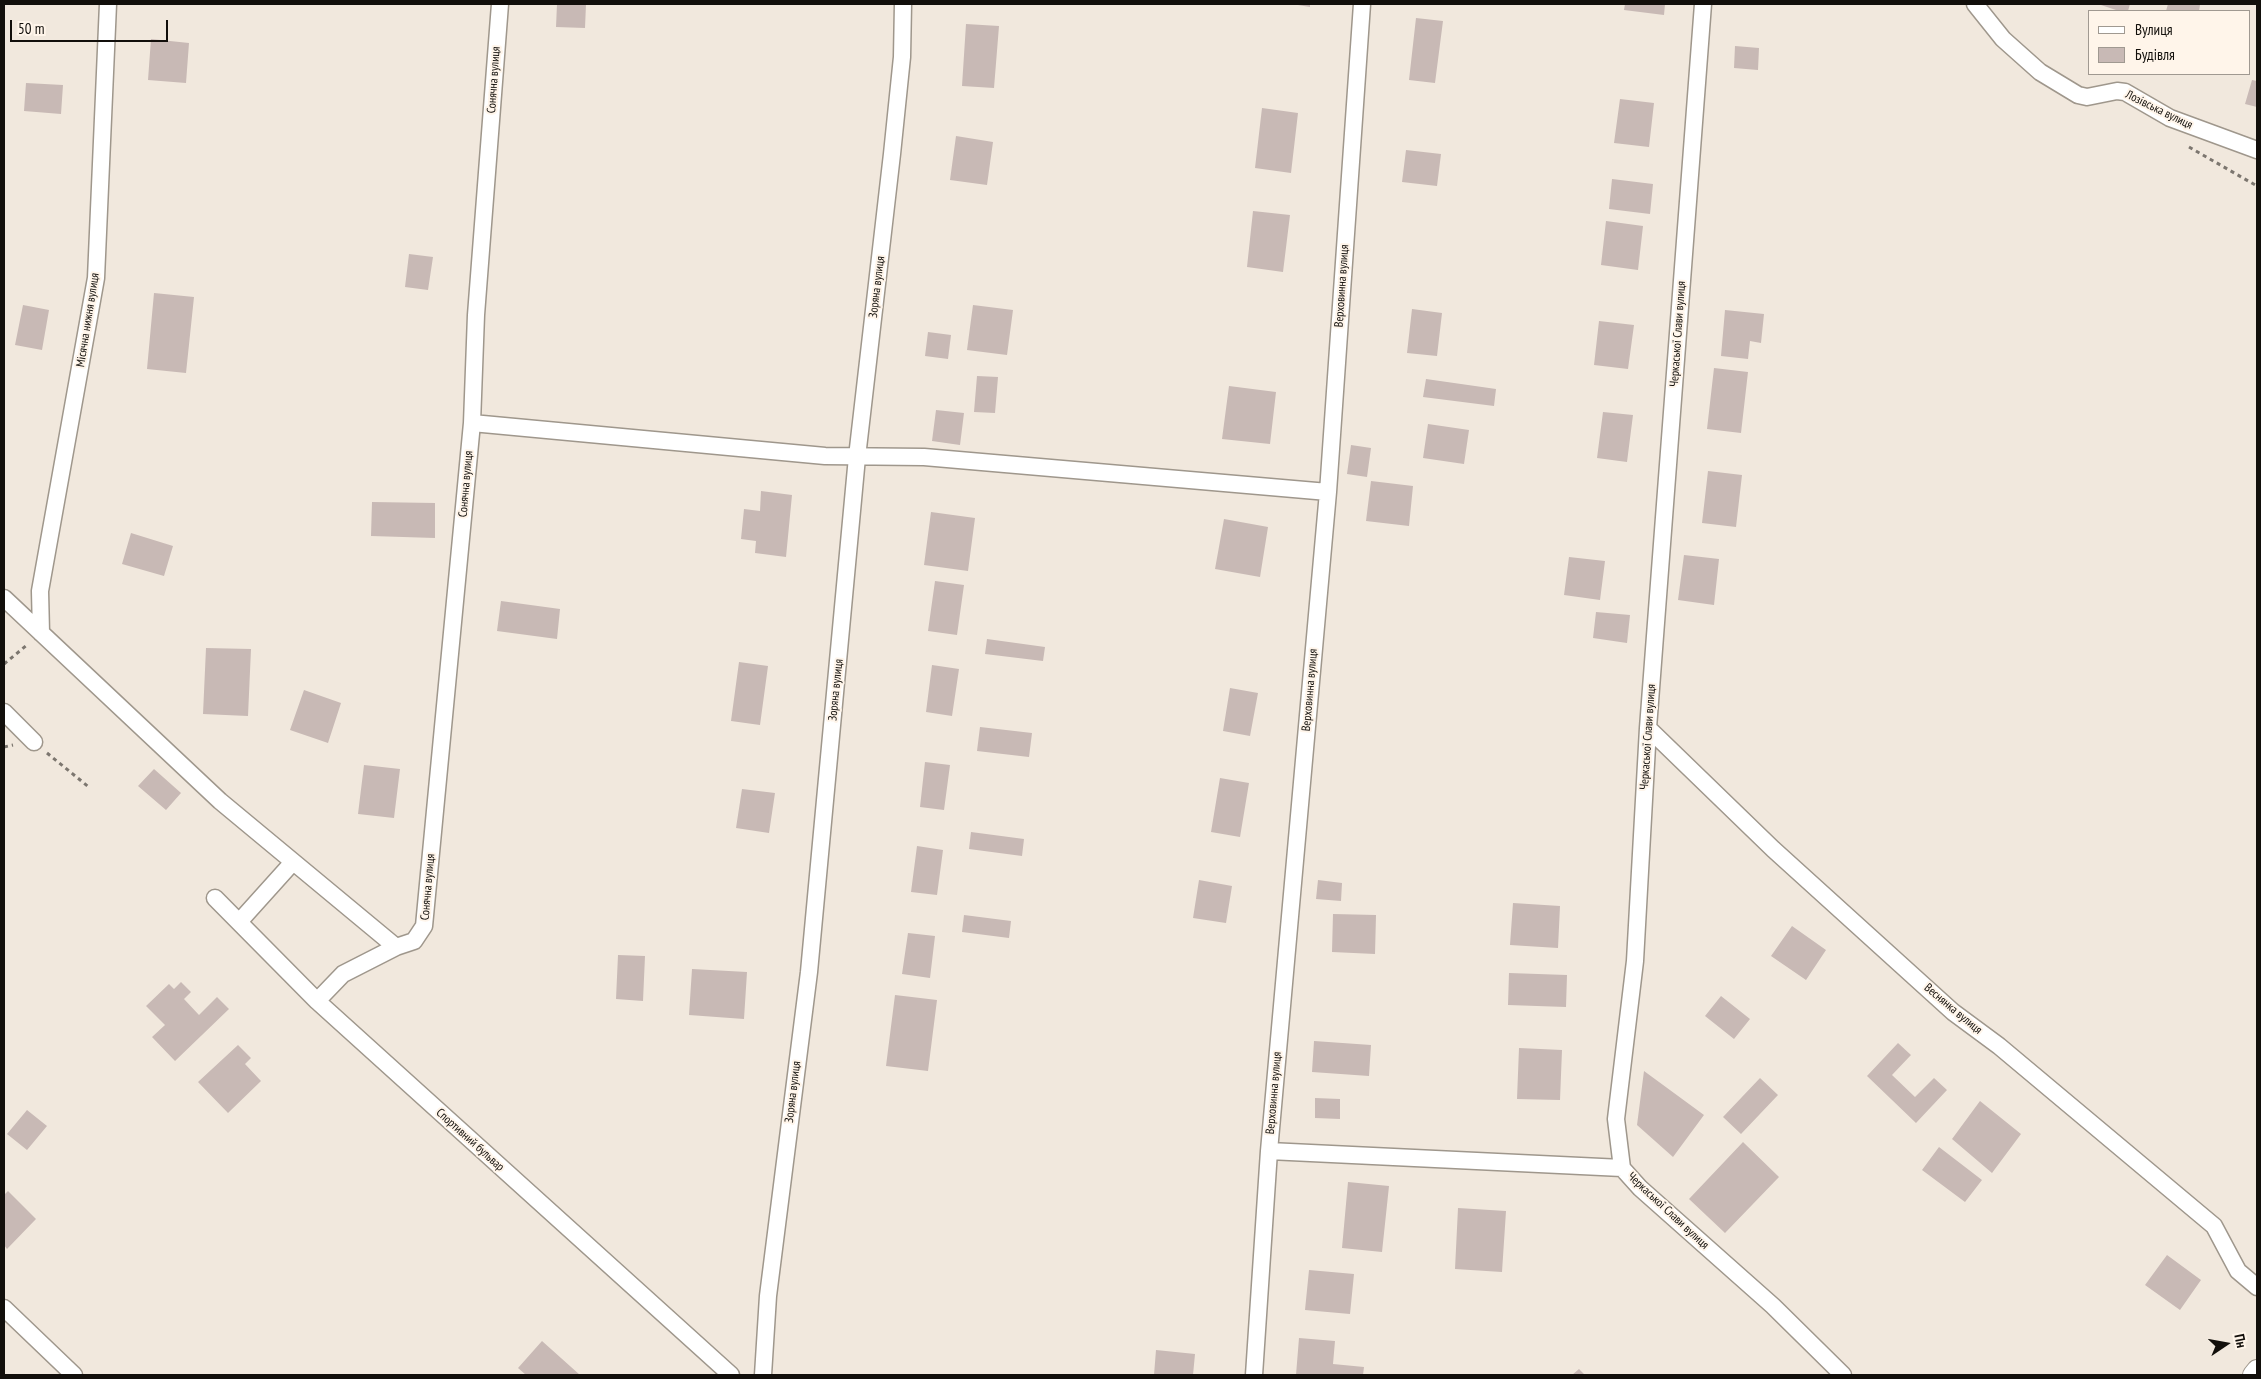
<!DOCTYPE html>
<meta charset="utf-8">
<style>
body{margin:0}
#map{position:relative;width:2261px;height:1379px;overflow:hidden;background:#f1e8dd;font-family:"PT Sans Narrow",sans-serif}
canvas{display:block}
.frame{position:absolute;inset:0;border:5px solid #120f0b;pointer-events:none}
.legend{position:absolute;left:2088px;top:10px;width:162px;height:65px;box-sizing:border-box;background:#fff5ea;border:1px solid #a09991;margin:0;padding:6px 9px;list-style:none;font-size:15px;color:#120f0b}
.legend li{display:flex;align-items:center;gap:10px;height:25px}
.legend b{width:25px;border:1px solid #a09991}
.north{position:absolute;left:2201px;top:1319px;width:50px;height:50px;-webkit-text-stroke:4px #fff5ea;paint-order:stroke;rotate:78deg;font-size:14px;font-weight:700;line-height:20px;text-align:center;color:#120f0b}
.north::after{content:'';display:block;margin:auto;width:18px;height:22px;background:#120f0b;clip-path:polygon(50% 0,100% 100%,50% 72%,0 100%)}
.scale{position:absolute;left:10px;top:20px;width:158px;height:22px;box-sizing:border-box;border:2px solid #120f0b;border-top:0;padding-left:6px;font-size:15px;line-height:18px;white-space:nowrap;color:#120f0b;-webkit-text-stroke:4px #fff5ea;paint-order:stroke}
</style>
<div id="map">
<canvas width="2261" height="1379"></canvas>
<div class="frame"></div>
<ul class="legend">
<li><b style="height:6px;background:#fff"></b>Вулиця</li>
<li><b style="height:14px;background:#c8b9b5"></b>Будівля</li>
</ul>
<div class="north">Пн</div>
<div class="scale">50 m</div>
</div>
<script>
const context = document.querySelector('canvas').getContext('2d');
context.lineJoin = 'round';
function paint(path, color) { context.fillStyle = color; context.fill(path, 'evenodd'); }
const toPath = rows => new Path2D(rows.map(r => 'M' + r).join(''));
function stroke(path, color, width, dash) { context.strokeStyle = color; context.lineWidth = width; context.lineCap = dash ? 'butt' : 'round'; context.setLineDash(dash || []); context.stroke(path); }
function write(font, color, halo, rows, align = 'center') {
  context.font = font + ' "PT Sans Narrow",sans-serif'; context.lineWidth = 4; context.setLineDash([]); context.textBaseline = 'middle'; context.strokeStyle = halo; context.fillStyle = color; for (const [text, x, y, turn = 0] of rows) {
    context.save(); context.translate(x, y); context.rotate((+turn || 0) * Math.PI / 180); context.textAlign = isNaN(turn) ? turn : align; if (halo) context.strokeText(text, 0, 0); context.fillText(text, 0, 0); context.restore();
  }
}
const building = toPath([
 [557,4,586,4,585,28,556,27],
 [1292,4,1310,4,1310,7],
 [1625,4,1665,4,1664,15,1624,10],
 [2098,4,2130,4,2128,11,2119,11],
 [2168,4,2193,4,2200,5,2199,11,2166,11],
 [1416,18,1443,21,1435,83,1409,80],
 [966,24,999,26,994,88,962,86],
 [151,39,189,43,186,83,148,80],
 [1735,46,1759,48,1758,70,1734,68],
 [2252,80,2257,81,2257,107,2245,104],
 [26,83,63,85,61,114,24,111],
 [1620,99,1654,103,1649,147,1614,143],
 [1262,108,1298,113,1291,173,1255,168],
 [956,136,993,142,987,185,950,180],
 [1406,150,1441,154,1437,186,1402,182],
 [1612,179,1653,184,1650,214,1609,209],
 [1253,211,1290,215,1283,272,1247,267],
 [1606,221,1643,226,1638,270,1601,265],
 [409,254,433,257,428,290,405,287],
 [154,293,194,297,186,373,147,369],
 [23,305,49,310,42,350,15,345],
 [973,305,1013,310,1007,355,967,350],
 [1412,309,1442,313,1437,356,1407,353],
 [1725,310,1764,314,1761,343,1750,341,1748,359,1721,356],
 [1599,321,1634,325,1628,369,1594,365],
 [928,332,951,335,948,359,925,356],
 [1714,368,1748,372,1741,433,1707,429],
 [977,376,998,377,995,413,974,412],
 [1426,379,1496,389,1494,406,1423,397],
 [1229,386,1276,392,1270,444,1222,439],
 [936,410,964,413,960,445,932,441],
 [1603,412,1633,415,1627,462,1597,458],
 [1428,424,1469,430,1464,464,1423,458],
 [1351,445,1371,448,1367,477,1347,474],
 [1708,471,1742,475,1736,527,1702,523],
 [1371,481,1413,486,1409,526,1366,521],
 [761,491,792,495,786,557,755,553,756,541,741,539,744,509,760,511],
 [372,502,435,503,435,538,371,536],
 [931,512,975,518,968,571,924,565],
 [1224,519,1268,527,1260,577,1215,569],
 [131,533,173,546,164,576,122,564],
 [1684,555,1719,559,1714,605,1678,600],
 [1569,557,1605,561,1600,600,1564,595],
 [935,581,964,585,957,635,928,631],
 [501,601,560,609,557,639,497,631],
 [1596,612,1630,615,1627,643,1593,638],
 [987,639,1045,647,1043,661,985,654],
 [206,648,251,649,248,716,203,714],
 [739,662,768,666,760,725,731,721],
 [932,665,959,669,952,716,926,712],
 [1230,688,1258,693,1250,736,1223,731],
 [304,690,341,703,328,743,290,730],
 [980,727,1032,733,1029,757,977,751],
 [925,762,950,765,944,810,920,807],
 [364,765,400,769,394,818,358,814],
 [154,769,181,793,166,810,138,786],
 [1220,778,1249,783,1240,837,1211,832],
 [742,789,775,793,769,833,736,828],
 [971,832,1024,839,1022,856,969,849],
 [917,846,943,850,937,895,911,892],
 [1199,880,1232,886,1226,923,1193,918],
 [1318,880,1342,883,1341,901,1316,899],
 [1513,903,1560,906,1558,948,1510,945],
 [1333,914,1376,915,1375,954,1332,952],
 [964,915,1011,921,1009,938,962,932],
 [1792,926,1826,950,1806,980,1771,956],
 [908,933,935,936,930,978,902,974],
 [618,955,645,956,643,1001,616,999],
 [692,969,747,972,744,1019,689,1015],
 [1509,973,1567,975,1566,1007,1508,1005],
 [181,982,191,992,184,999,199,1015,217,997,229,1009,175,1061,152,1037,165,1025,146,1006,169,984,174,989],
 [895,995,937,1000,928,1071,886,1066],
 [1721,996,1750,1019,1734,1039,1705,1016],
 [1314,1041,1371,1045,1369,1076,1312,1072],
 [1898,1043,1911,1055,1892,1075,1915,1097,1934,1078,1947,1090,1916,1123,1867,1076],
 [238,1045,251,1058,245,1064,261,1081,228,1113,198,1082],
 [1519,1048,1562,1050,1560,1100,1517,1099],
 [1644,1071,1704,1115,1673,1157,1637,1125],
 [1760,1078,1778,1095,1741,1134,1723,1117],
 [1315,1098,1340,1099,1340,1119,1315,1118],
 [1980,1101,2021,1134,1992,1173,1952,1139],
 [27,1110,47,1126,27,1150,7,1134],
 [1743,1142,1779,1177,1725,1233,1689,1199],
 [1939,1147,1982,1180,1965,1202,1922,1170],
 [1348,1182,1389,1186,1382,1252,1342,1248],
 [8,1191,36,1219,7,1249,4,1245,4,1195],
 [1458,1208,1506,1211,1502,1272,1455,1269],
 [2167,1255,2201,1280,2180,1310,2145,1285],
 [1309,1270,1354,1274,1350,1314,1305,1310],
 [1299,1338,1335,1341,1333,1364,1364,1367,1363,1375,1296,1375],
 [542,1341,580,1375,526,1375,518,1368],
 [1156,1350,1195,1354,1193,1375,1154,1375],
 [1579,1369,1585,1375,1572,1375]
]);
const path = toPath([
 [2189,147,2257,186],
 [4,664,27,645],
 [4,747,13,745],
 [47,753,90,788]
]);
const minor = toPath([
 [1703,4,1648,728,1635,961,1616,1119,1622,1168,1640,1188,1773,1306,1843,1375],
 [1975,4,2003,39,2040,72,2078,95,2087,97,2117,91,2125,92,2170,118,2257,150],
 [472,423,825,456,924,457,1328,492],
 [4,598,220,801,396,947],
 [41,633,40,591,96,278,108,4],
 [4,712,34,742],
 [1648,728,1773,849,1953,1012,1999,1046,2214,1226,2238,1271,2257,1287],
 [215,898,317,1001,731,1375],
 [239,922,293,862],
 [317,1001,343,974,396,947,414,941,424,926,472,423,476,315,500,4],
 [1269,1151,1622,1168],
 [4,1308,74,1375],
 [763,1375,768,1296,809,972,857,457,892,154,902,57,903,4],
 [1254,1375,1269,1151,1328,492,1362,4]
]);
const tertiary = toPath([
 [2253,1375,2257,1370]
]);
const streetNames = [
 ["Сонячна вулиця",494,80,-86],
 ["Лозівська вулиця",2159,110,26],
 ["Верховинна вулиця",1342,286,-86],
 ["Зоряна вулиця",877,287,-83],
 ["Місячна нижня вулиця",88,320,-81],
 ["Черкаської Слави вулиця",1678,334,-86],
 ["Сонячна вулиця",466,484,-85],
 ["Зоряна вулиця",836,690,-84],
 ["Верховинна вулиця",1310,690,-85],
 ["Черкаської Слави вулиця",1648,737,-86],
 ["Сонячна вулиця",428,887,-85],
 ["Веснянка вулиця",1953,1009,40],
 ["Зоряна вулиця",793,1092,-83],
 ["Верховинна вулиця",1274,1093,-85],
 ["Спортивний бульвар",470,1140,42],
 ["Черкаської Слави вулиця",1668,1211,43]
];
paint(building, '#c8b9b5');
stroke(minor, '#9f978c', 19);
stroke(tertiary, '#9f978c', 22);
stroke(path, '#7c766f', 3, [4, 4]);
stroke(minor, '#fff', 16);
stroke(tertiary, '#fff', 20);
write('12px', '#120f0b', '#fff5ea', streetNames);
</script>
